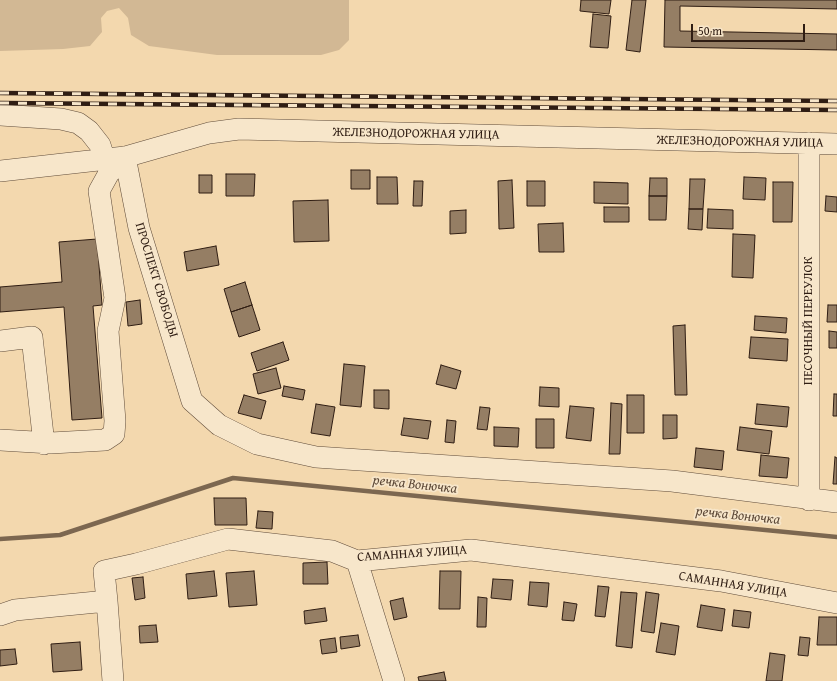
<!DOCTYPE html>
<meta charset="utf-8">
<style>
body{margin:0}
#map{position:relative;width:837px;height:681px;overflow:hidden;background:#f3d8ae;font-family:"Gentium Book Plus",serif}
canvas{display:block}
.scale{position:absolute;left:691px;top:24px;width:114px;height:18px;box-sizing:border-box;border:2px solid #2f1d13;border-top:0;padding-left:5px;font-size:12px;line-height:14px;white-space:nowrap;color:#2f1d13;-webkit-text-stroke:3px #f7e6ca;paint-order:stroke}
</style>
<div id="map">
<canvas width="837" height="681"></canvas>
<div class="scale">50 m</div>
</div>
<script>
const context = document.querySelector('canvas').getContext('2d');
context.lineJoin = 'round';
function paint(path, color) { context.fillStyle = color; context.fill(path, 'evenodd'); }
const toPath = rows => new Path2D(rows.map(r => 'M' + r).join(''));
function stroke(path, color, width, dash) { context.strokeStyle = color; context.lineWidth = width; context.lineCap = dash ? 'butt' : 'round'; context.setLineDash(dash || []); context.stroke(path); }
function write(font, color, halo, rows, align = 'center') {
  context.font = font + ' "Gentium Book Plus",serif'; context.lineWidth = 3.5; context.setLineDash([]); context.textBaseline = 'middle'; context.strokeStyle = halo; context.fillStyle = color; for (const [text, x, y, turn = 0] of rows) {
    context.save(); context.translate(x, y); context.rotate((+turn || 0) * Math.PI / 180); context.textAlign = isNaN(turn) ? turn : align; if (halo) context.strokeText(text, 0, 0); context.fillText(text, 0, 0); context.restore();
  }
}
const green = toPath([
 [0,0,349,0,349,40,339,50,321,55,217,55,149,46,131,35,128,18,119,8,107,11,101,18,102,32,90,46,63,49,0,51]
]);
const stream = toPath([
 [0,539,60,535,233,478,837,537]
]);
const building = toPath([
 [581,0,611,0,609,14,580,11,581,0],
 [632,0,646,0,640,52,626,50,632,0],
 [665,0,837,0,837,9,680,6,680,31,837,34,837,50,664,47,665,0],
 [593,14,611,16,608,48,590,47,593,14],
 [351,170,370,170,370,189,351,189,351,170],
 [226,174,255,174,254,196,226,196,226,174],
 [199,175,212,175,212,193,199,193,199,175],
 [377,177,397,177,398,204,377,204,377,177],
 [744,177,766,178,765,200,743,199,744,177],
 [650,178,667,178,667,196,649,196,650,178],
 [690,179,705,179,703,209,689,209,690,179],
 [512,180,514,228,499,229,498,181,512,180],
 [414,181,423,181,422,206,413,206,414,181],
 [527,181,545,181,545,206,527,206,527,181],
 [594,182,628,183,628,204,594,203,594,182],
 [773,182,793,182,792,222,773,222,773,182],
 [649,196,667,196,666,220,649,220,649,196],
 [826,196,837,197,837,212,825,211,826,196],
 [328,200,329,241,294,242,293,201,328,200],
 [604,207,629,207,629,222,604,222,604,207],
 [689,209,703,209,702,230,688,229,689,209],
 [708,209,733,210,733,229,707,228,708,209],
 [466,210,466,233,450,234,450,211,466,210],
 [563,223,564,252,539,252,538,224,563,223],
 [733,234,755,235,753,278,732,277,733,234],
 [97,239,102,305,93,306,102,418,72,420,64,307,0,312,0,287,62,282,59,242,97,239],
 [216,246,219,265,187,271,184,252,216,246],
 [245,282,252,305,231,312,224,289,245,282],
 [140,300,142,324,128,326,126,302,140,300],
 [252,305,260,330,239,337,231,312,252,305],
 [828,305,837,305,837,322,827,322,828,305],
 [755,316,787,318,786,333,754,330,755,316],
 [685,325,687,395,675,395,673,326,685,325],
 [829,331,837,332,837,348,829,348,829,331],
 [751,337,788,339,787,361,749,358,751,337],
 [283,342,289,360,257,371,251,353,283,342],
 [344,364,365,366,361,407,340,405,344,364],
 [441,365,461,371,456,389,436,384,441,365],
 [276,368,281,388,258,394,253,374,276,368],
 [284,386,305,390,303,400,282,396,284,386],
 [540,387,559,388,559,407,539,406,540,387],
 [374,390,389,390,389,409,374,408,374,390],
 [834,394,837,394,837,416,833,416,834,394],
 [244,395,266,401,261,419,238,413,244,395],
 [627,395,644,395,644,433,627,433,627,395],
 [611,403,622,404,620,454,609,454,611,403],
 [316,404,335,407,330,436,311,433,316,404],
 [757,404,789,407,787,427,755,424,757,404],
 [570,406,594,408,591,441,566,438,570,406],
 [480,407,490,408,487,430,477,429,480,407],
 [663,415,677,415,677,438,663,439,663,415],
 [404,418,431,421,428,439,401,435,404,418],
 [536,419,554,419,554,448,536,448,536,419],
 [447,420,456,421,454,443,445,442,447,420],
 [494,427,519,428,518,447,494,446,494,427],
 [740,427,772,431,769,454,737,450,740,427],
 [696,448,724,451,722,470,694,467,696,448],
 [761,455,789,458,787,478,759,476,761,455],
 [835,457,837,458,837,484,833,484,835,457],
 [214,498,246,498,247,525,215,525,214,498],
 [258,511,273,512,272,529,256,528,258,511],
 [327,562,328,584,303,584,303,563,327,562],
 [214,571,217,596,188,599,186,574,214,571],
 [254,571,257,605,229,607,226,573,254,571],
 [440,571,461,571,460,609,439,609,440,571],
 [143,577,145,598,135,600,132,578,143,577],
 [493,579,513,580,511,600,491,598,493,579],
 [530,582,549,583,547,607,528,605,530,582],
 [598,586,609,587,605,617,595,616,598,586],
 [621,592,637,593,632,648,616,646,621,592],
 [646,592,659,594,654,633,641,631,646,592],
 [478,597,487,598,486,627,477,627,478,597],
 [403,598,407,617,394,620,390,601,403,598],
 [564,602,577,604,574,621,562,620,564,602],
 [701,605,725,609,722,631,697,627,701,605],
 [325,608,327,621,305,624,304,611,325,608],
 [734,610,751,612,749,628,732,626,734,610],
 [819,617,837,617,837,645,817,645,819,617],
 [661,623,679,626,675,655,656,652,661,623],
 [156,625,158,642,140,643,139,626,156,625],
 [358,635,360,646,341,649,340,637,358,635],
 [800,637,810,638,808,656,798,655,800,637],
 [335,638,337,652,322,654,320,640,335,638],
 [80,642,82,670,53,672,51,644,80,642],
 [15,649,17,664,0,666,0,650,15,649],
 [770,653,785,655,782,681,766,681,770,653],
 [444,672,446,681,419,681,418,677,444,672]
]);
const minor = toPath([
 [0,115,61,119,78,123,89,131,100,145,105,161],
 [809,143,809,500],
 [125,157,139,228,192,401,219,425,257,444,316,457,672,481,837,502],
 [0,171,125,157,209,133,239,129,837,144],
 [0,341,32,337,44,444],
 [0,440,51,443,105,440,114,434,115,421,108,331,115,298,99,191,109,173,125,157],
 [357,561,394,681],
 [107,601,113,681],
 [0,615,15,610,107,601,104,571,136,564,228,539,332,551,357,561,471,550,721,581,837,603]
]);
const rail = toPath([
 [0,93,837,101],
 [0,103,837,110]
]);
const streetNames = [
 ["ЖЕЛЕЗНОДОРОЖНАЯ УЛИЦА",416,134,1],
 ["ЖЕЛЕЗНОДОРОЖНАЯ УЛИЦА",740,142,1],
 ["ПРОСПЕКТ СВОБОДЫ",156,280,73],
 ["ПЕСОЧНЫЙ ПЕРЕУЛОК",809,321,-90],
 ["САМАННАЯ УЛИЦА",412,554,-4],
 ["САМАННАЯ УЛИЦА",733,585,9]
];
const waterNames = [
 ["речка Вонючка",415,485,6],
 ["речка Вонючка",738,516,6]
];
paint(green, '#d2b894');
stroke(stream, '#7c6750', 4.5);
paint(building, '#957e64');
stroke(building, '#2f1d13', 1);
stroke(minor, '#604c3a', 22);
stroke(minor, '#f7e6ca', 21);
stroke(rail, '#2f1d13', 4.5);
stroke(rail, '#f7e6ca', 3, [9]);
write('13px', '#2f1d13', '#f7e6ca', streetNames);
write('italic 14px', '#5c4837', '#f7e6ca', waterNames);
</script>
